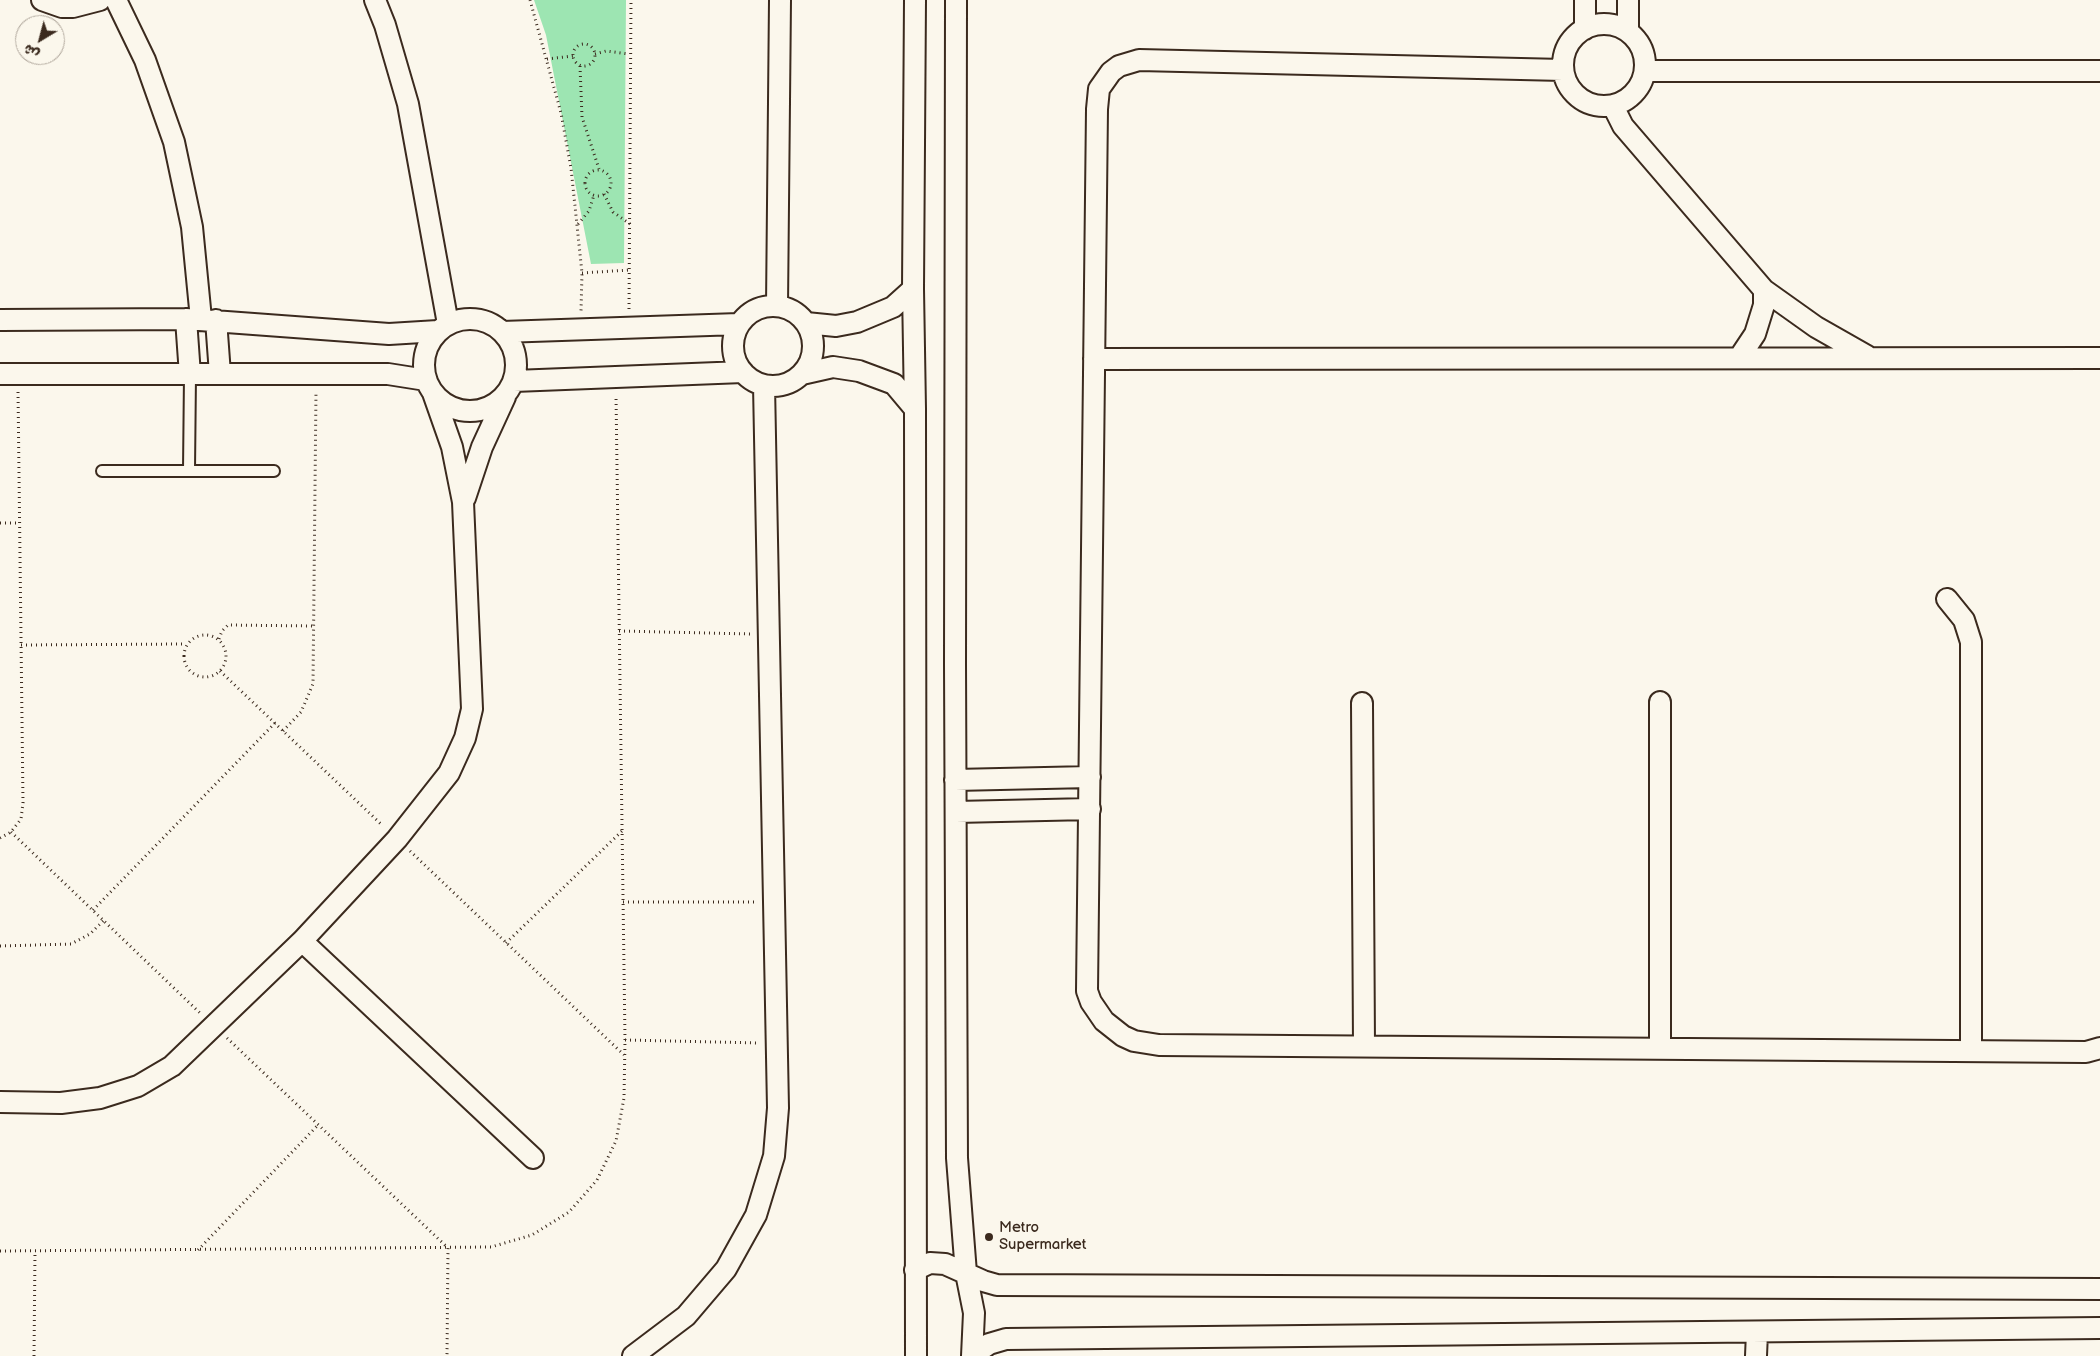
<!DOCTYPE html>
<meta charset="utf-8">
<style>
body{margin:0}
#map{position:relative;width:2100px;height:1356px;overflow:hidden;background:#fbf7ec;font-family:"Balsamiq Sans","Playpen Sans Arabic",sans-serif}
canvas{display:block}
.north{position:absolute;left:15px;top:15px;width:50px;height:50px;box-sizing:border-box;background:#fbf7ec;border:1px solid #aea59a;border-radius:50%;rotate:217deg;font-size:14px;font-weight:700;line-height:20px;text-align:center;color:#3b2a1e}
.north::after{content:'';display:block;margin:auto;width:18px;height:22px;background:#3b2a1e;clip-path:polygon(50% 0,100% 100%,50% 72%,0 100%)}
</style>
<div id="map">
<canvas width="2100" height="1356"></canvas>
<div class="north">ش</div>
</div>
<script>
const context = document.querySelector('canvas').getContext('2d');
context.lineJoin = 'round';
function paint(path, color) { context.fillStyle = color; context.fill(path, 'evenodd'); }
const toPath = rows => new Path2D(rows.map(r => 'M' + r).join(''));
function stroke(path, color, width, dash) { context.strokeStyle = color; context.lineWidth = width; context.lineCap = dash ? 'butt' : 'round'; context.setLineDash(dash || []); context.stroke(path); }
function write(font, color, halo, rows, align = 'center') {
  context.font = font + ' "Balsamiq Sans",sans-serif'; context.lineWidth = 4.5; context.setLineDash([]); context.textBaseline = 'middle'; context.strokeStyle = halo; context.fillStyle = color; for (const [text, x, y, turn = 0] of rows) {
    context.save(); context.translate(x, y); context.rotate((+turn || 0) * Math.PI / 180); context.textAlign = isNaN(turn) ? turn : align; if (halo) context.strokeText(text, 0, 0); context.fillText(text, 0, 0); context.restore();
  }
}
const green = toPath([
 [534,0,626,0,624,263,591,264,546,35]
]);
const path = toPath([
 [530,0,561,113,571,168,582,273,581,311],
 '573 55a11 11 0 1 1 22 0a11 11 0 1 1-22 0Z',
 [595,54,606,51,629,54],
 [547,59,573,56],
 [580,66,582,117,599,169],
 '585 183a13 13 0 1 1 26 0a13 13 0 1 1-26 0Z',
 [604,194,613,212,630,224],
 [578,224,589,211,594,195],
 [582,273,629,270],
 [629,309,631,0],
 [0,523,20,523],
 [619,631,751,634],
 '184 656a21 21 0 1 1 42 0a21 21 0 1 1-42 0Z',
 [219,639,222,631,228,625,314,626],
 [21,645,186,644],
 [220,671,383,826],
 [283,731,301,712,313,684,316,391],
 [11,832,200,1013],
 [0,838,11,832,21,819,23,803,18,391],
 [410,851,624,1055],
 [623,902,755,902],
 [93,910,275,723],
 [506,943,622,831],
 [0,946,71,944,90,934,104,920],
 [227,1038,448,1248,447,1356],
 [625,1040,760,1043],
 [198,1250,318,1125],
 [0,1251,491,1247,532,1235,569,1212,597,1180,616,1141,624,1098,625,1040,616,395],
 [34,1356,35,1251]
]);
const service = toPath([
 [189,470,190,375],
 [102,471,274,471]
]);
const minor = toPath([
 [42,0,62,7,73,7,100,0],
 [116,0,145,60,174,142,192,227,201,319],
 [375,0,385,25,408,104,448,324],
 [915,0,913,289,915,409,916,1356],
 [956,0,955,663,957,1158,966,1273,974,1313,972,1356],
 '1563 65a41 41 0 1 1 82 0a41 41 0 1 1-82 0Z',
 [1585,29,1585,0],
 [1628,31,1628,0],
 [1563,70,1139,60,1119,66,1111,72,1099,89,1097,109,1087,991,1091,1002,1104,1021,1123,1036,1134,1041,1159,1045,2086,1052,2100,1048],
 [1645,71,2099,71],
 [1613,106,1623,126,1764,290,1816,327,1867,356],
 [777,306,780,0],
 '733 346a40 40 0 1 1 80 0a40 40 0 1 1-80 0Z',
 '424 365a46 46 0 1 1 92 0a46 46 0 1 1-92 0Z',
 [186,319,190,375],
 [0,320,186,319,389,334,438,331],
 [216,320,220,374],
 [806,323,836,326,857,322,893,307,913,289],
 [502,332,739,324],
 [1739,358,1755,334,1764,305,1764,290],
 [1094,359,2100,358],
 [0,374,388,374,426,380],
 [802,374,833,367,859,371,894,384,915,409],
 [514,381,743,372],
 [465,498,482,447,505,397],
 [1947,599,1964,620,1971,642,1971,1051],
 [1362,703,1364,1046],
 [955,780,1090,777],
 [956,812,1090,809],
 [302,941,533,1158],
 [1660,1049,1660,702],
 [0,1102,61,1103,100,1098,138,1086,172,1066,302,941,397,839,449,773,465,738,472,709,463,502,452,447,433,393],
 [915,1270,930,1263,945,1264,983,1281,997,1285,2100,1289],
 [633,1356,686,1316,726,1269,756,1215,774,1156,778,1108,764,385],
 [972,1356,989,1344,1006,1339,2100,1328],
 [1756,1356,1757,1332]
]);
const markers = [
 [989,1237,5,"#3b2a1e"]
];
const poiNames = [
 ["Metro",999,1228],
 ["Supermarket",999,1245]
];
paint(green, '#9de5b2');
stroke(service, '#3b2a1e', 14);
stroke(minor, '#3b2a1e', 24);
stroke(path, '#3b2a1e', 3, [1, 4]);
stroke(service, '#fbf7ec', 10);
stroke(minor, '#fbf7ec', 20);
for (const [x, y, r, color] of markers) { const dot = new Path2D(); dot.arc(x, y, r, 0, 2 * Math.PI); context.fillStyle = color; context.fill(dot); stroke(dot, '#fbf7ec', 2); }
write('15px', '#3b2a1e', '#fbf7ec', poiNames, 'left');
</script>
